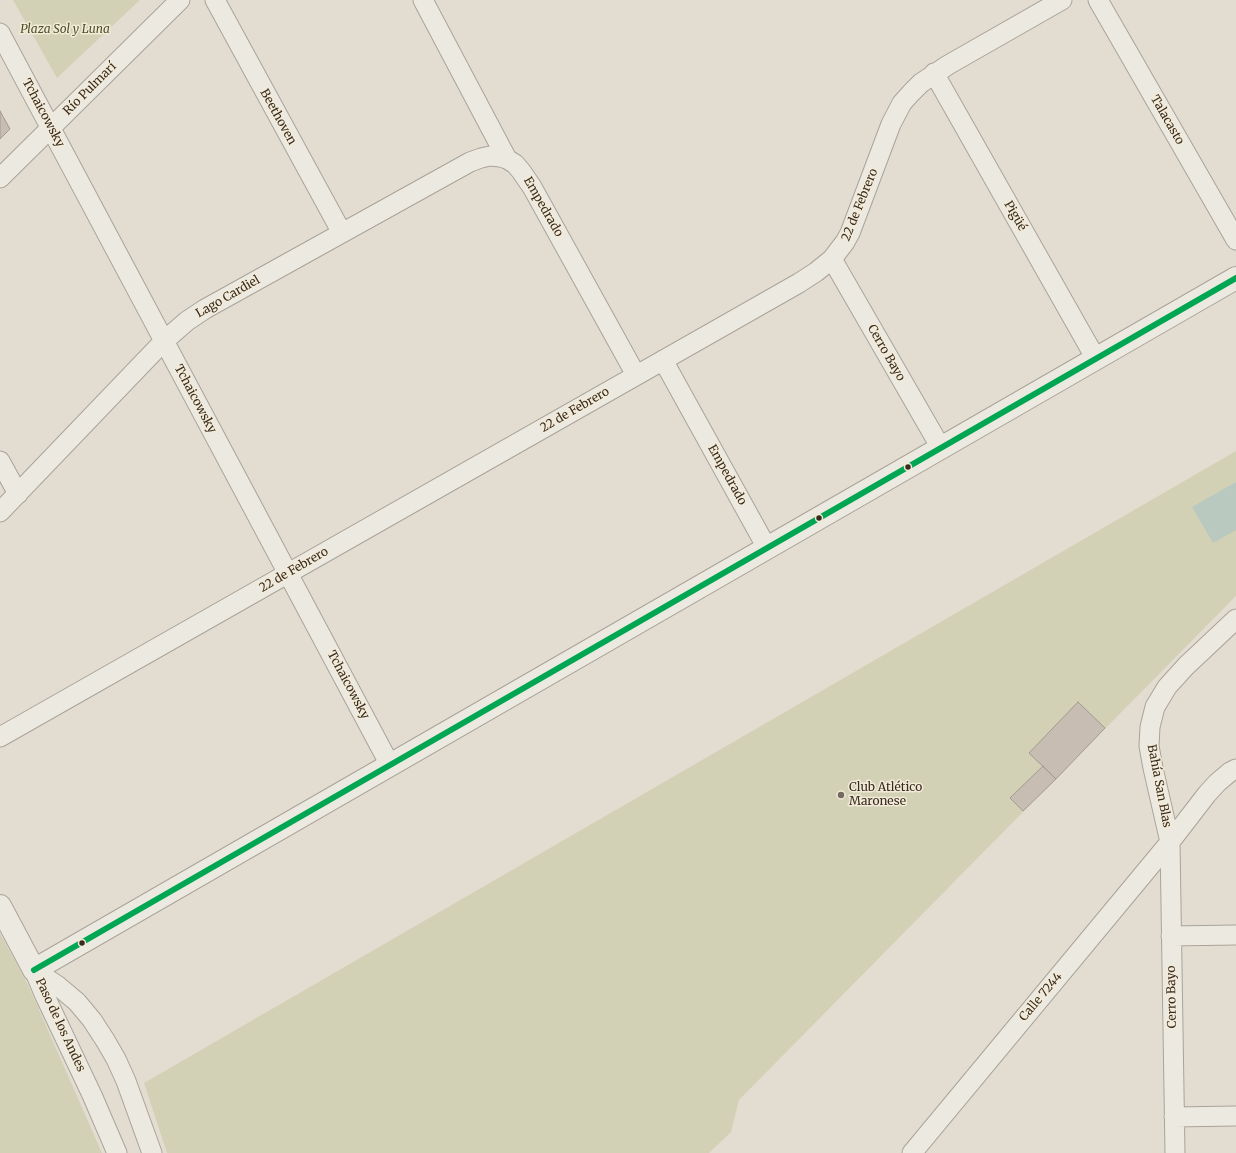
<!DOCTYPE html>
<meta charset="utf-8">
<style>
body{margin:0}
canvas{display:block;background:#e3ddd1}
</style>
<canvas width="1236" height="1153"></canvas>
<script>
const context = document.querySelector('canvas').getContext('2d');
context.lineJoin = 'round';
function paint(path, color) { context.fillStyle = color; context.fill(path, 'evenodd'); }
const toPath = rows => new Path2D(rows.map(r => 'M' + r).join(''));
function stroke(path, color, width, dash) { context.strokeStyle = color; context.lineWidth = width; context.lineCap = dash ? 'butt' : 'round'; context.setLineDash(dash || []); context.stroke(path); }
function write(font, color, halo, rows, align = 'center') {
  context.font = font + ' Merriweather,serif'; context.lineWidth = 3; context.setLineDash([]); context.textBaseline = 'middle'; context.strokeStyle = halo; context.fillStyle = color; for (const [text, x, y, turn = 0] of rows) {
    context.save(); context.translate(x, y); context.rotate((+turn || 0) * Math.PI / 180); context.textAlign = isNaN(turn) ? turn : align; if (halo) context.strokeText(text, 0, 0); context.fillText(text, 0, 0); context.restore();
  }
}
const green = toPath([
 [13,0,140,0,57,78],
 [1236,451,1236,596,739,1100,731,1132,709,1153,167,1153,144,1083],
 [0,933,28,985,37,1005,102,1153,0,1153]
]);
const water = toPath([
 [1236,482,1236,530,1213,543,1192,507]
]);
const building = toPath([
 [0,111,10,129,0,139,0,111],
 [1078,702,1105,728,1056,779,1029,753,1078,702],
 [1043,766,1056,779,1023,811,1010,798,1043,766]
]);
const minor = toPath([
 [215,0,342,233],
 [423,0,507,159,515,164,521,171,532,187,636,375],
 [1098,0,1236,240],
 [0,33,390,765],
 [934,73,1096,359],
 [0,178,180,0],
 [832,259,941,448],
 [663,360,767,548],
 [0,461,18,494],
 [0,512,164,341,187,321,205,309,470,162,481,158,490,156,500,157,507,159],
 [0,737,799,283,816,272,832,259,845,242,850,233,891,124,902,103,911,93,921,83,948,65,1062,0],
 [1171,936,1236,935],
 [34,970,58,986,77,1002,92,1020,105,1040,116,1059,126,1081,152,1153],
 [34,970,45,996,92,1095,117,1153],
 [1174,1117,1236,1116],
 [912,1153,1170,842,1207,794,1217,783,1230,772,1236,769],
 [1175,1153,1170,842,1153,768,1149,746,1150,727,1155,707,1167,687,1186,666,1236,619]
]);
const tertiary = toPath([
 [0,906,34,970,1236,278]
]);
const bus1 = toPath([
 [34,970,1236,278]
]);
const markers = [
 [908,467,3.5,"#382c21"],
 [819,518,3.5,"#382c21"],
 [841,795,4,"#746a5f"],
 [82,943,3.5,"#382c21"]
];
const parkNames = [
 ["Plaza Sol y Luna",65,30]
];
const streetNames = [
 ["Río Pulmarí",90,89,-45],
 ["Tchaicowsky",43,113,62],
 ["Beethoven",278,117,61],
 ["Talacasto",1167,120,60],
 ["22 de Febrero",860,205,-68],
 ["Empedrado",543,207,60],
 ["Pigüé",1015,216,60],
 ["Lago Cardiel",228,297,-30],
 ["Cerro Bayo",886,353,60],
 ["Tchaicowsky",195,399,62],
 ["22 de Febrero",575,410,-30],
 ["Empedrado",727,475,61],
 ["22 de Febrero",294,570,-30],
 ["Tchaicowsky",348,685,62],
 ["Bahía San Blas",1159,786,79],
 ["Calle 7244",1041,997,-50],
 ["Cerro Bayo",1172,997,-91],
 ["Paso de los Andes",60,1025,65]
];
const poiNames = [
 ["Club Atlético",849,788],
 ["Maronese",849,802]
];
paint(green, '#d2d1b5');
paint(water, '#bac9c0');
paint(building, '#c7bdb2');
stroke(building, '#a39a90', 1);
stroke(minor, '#a9a399', 21);
stroke(tertiary, '#a9a399', 24);
stroke(minor, '#ece9e1', 19);
stroke(tertiary, '#ece9e1', 22);
stroke(bus1, '#00a651', 6);
for (const [x, y, r, color] of markers) { const dot = new Path2D(); dot.arc(x, y, r, 0, 2 * Math.PI); context.fillStyle = color; context.fill(dot); stroke(dot, '#f3ebd8', 1.5); }
write('italic 12px', '#49522a', '#f3ebd8', parkNames);
write('12px', '#382c21', '#f3ebd8', streetNames);
write('12px', '#382c21', '#f3ebd8', poiNames, 'left');
</script>
